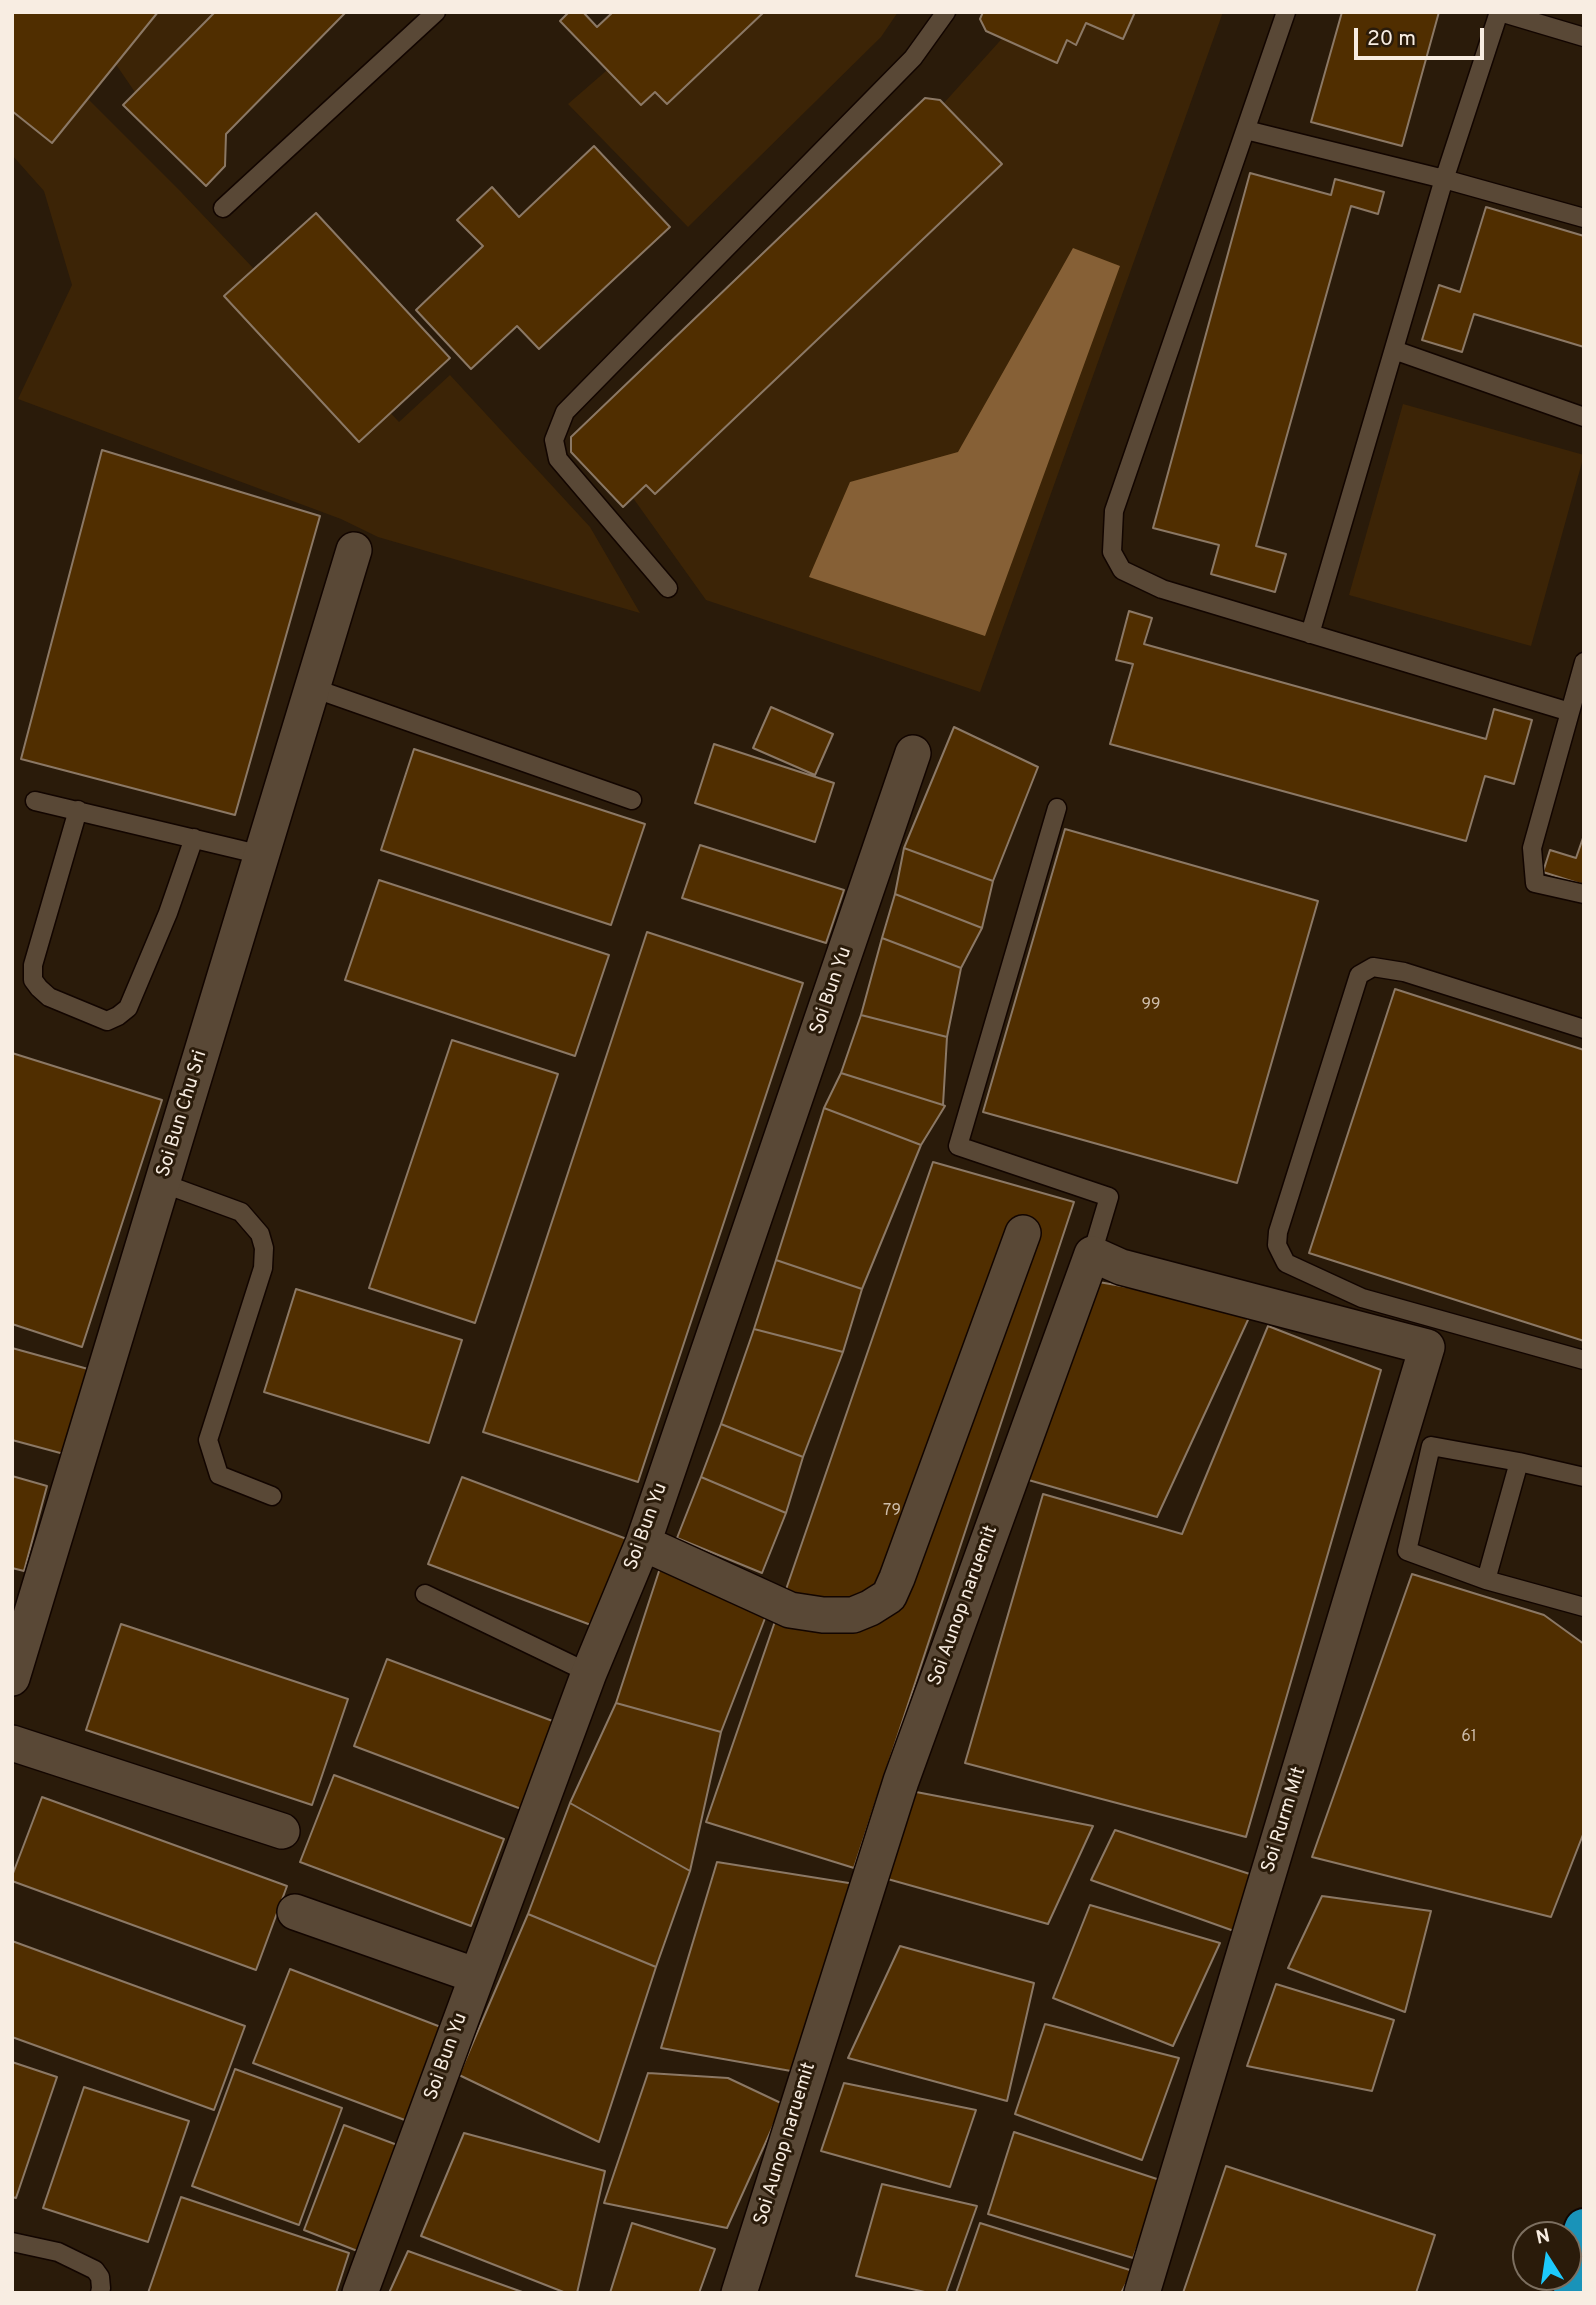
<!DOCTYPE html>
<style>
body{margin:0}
#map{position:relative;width:1596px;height:2305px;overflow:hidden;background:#2a1b0a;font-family:Overpass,sans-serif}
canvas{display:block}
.frame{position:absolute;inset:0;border:14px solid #f8ede2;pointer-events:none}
.north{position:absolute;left:1512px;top:2221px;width:70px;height:70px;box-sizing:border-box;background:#2a1b0a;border:2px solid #7c6f60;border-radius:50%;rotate:348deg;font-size:19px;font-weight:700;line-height:28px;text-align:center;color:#f8ede2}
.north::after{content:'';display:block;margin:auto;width:24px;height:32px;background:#1dc9fc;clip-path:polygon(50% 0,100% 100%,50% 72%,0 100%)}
.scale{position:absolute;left:1354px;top:28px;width:130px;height:32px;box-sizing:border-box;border:4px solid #f8ede2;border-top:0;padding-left:9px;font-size:21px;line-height:24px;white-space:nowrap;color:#f8ede2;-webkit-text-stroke:5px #2a1b0a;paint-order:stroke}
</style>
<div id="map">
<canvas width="1596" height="2305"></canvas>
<div class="frame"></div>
<div class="north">N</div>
<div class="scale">20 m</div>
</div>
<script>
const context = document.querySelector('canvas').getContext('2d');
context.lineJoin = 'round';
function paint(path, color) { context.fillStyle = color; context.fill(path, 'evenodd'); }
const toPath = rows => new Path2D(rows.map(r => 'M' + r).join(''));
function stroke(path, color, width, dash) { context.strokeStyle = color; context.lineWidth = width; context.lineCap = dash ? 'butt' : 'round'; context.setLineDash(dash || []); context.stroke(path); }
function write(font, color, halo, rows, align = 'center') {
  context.font = font + ' Overpass,sans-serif'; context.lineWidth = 6; context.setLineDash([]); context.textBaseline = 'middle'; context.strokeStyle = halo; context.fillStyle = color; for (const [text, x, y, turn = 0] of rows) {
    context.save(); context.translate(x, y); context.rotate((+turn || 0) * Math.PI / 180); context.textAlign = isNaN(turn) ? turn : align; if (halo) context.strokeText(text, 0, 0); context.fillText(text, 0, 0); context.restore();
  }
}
const green = toPath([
 [80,12,256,12,139,98],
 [674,12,898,12,881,37,688,227,568,104],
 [1026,12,1223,12,980,692,706,600,613,470],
 [12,23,181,192,399,422,450,375,590,527,640,613,378,537,341,519,18,399,72,285,44,191,12,155],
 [1403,404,1584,455,1531,646,1349,595]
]);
const water = toPath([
 [1073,248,1120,266,985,636,809,577,850,482,958,452]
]);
const building = toPath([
 [12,12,158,12,52,143,12,111,12,12],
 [215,12,346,12,226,134,225,166,206,186,123,105,215,12],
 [569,12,583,12,597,27,613,12,764,12,667,104,655,92,641,105,560,21,569,12],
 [983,12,1135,12,1123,39,1086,23,1076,45,1067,40,1057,63,986,31,980,19,983,12],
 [1342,12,1439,12,1402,146,1311,122,1342,12],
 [925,98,940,100,1002,164,655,494,646,485,623,507,571,452,571,437,925,98],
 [594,146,670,227,539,349,517,326,471,369,416,310,483,246,457,220,492,187,519,217,594,146],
 [1250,173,1331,195,1335,179,1384,192,1378,214,1351,206,1256,546,1286,554,1275,592,1211,574,1219,545,1153,528,1250,173],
 [1486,207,1584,236,1584,347,1474,314,1462,352,1422,340,1439,285,1460,292,1486,207],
 [316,213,450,358,359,442,224,296,316,213],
 [102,450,320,516,235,815,21,759,102,450],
 [1129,611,1152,618,1144,644,1486,739,1494,709,1532,720,1514,784,1485,776,1466,841,1110,744,1133,664,1116,660,1129,611],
 [771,707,833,734,815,775,753,748,771,707],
 [954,727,1038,767,993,881,904,848,954,727],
 [714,744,834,783,815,842,695,803,714,744],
 [414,749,645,824,611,925,381,850,414,749],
 [1065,829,1318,901,1237,1183,983,1112,1065,829],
 [1584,835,1584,885,1543,872,1550,850,1576,858,1584,835],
 [700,845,844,890,826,943,682,898,700,845],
 [904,848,993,881,982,928,895,894,904,848],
 [379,880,609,955,575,1056,345,980,379,880],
 [895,894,982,928,961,968,882,938,895,894],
 [647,932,803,983,638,1482,483,1432,647,932],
 [882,938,961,968,947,1037,861,1015,882,938],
 [1395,989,1584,1050,1584,1341,1309,1253,1395,989],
 [861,1015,947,1037,943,1105,841,1073,861,1015],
 [452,1040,558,1074,475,1323,369,1288,452,1040],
 [12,1053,162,1100,82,1347,12,1324,12,1053],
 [841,1073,943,1105,945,1106,921,1145,824,1108,841,1073],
 [824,1108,921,1145,862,1289,776,1260,824,1108],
 [933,1162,1074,1202,854,1868,706,1822,933,1162],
 [776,1260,862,1289,843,1352,754,1329,776,1260],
 [1093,1281,1253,1309,1157,1517,1025,1479,1093,1281],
 [296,1289,462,1340,429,1443,264,1392,296,1289],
 [1268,1326,1381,1370,1246,1837,965,1763,1043,1494,1182,1534,1268,1326],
 [754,1329,843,1352,803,1457,721,1424,754,1329],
 [12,1348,88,1369,64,1454,12,1440,12,1348],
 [721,1424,803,1457,786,1513,701,1477,721,1424],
 [12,1476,47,1486,24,1571,12,1568,12,1476],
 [462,1477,632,1541,599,1628,428,1564,462,1477],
 [701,1477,786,1513,762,1573,677,1538,701,1477],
 [661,1565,769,1608,721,1732,616,1703,661,1565],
 [1412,1574,1544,1615,1584,1644,1584,1832,1551,1917,1312,1857,1412,1574],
 [121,1624,348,1699,312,1805,86,1730,121,1624],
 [387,1659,558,1723,524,1810,354,1746,387,1659],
 [616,1703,721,1732,690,1871,570,1803,616,1703],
 [334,1775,504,1839,471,1926,300,1862,334,1775],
 [911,1791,1093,1826,1048,1924,884,1878,911,1791],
 [42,1797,287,1886,256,1970,12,1881,12,1876,42,1797],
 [570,1803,690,1871,656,1967,528,1914,570,1803],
 [1115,1830,1262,1878,1234,1931,1091,1880,1115,1830],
 [717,1862,855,1884,791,2071,661,2048,717,1862],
 [1322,1896,1431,1911,1405,2012,1288,1968,1322,1896],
 [1090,1905,1220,1943,1173,2046,1053,1998,1090,1905],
 [528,1914,656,1967,599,2142,459,2075,528,1914],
 [12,1941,245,2026,214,2110,12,2037,12,1941],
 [900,1946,1034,1983,1007,2101,848,2058,900,1946],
 [290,1969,446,2029,410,2122,253,2063,290,1969],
 [1276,1984,1394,2020,1372,2091,1247,2066,1276,1984],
 [1045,2024,1179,2058,1142,2160,1015,2114,1045,2024],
 [12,2062,57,2077,16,2198,12,2197,12,2062],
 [235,2069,342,2108,299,2225,192,2186,235,2069],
 [648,2073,728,2078,783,2104,727,2228,604,2203,648,2073],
 [844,2083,976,2110,950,2187,821,2151,844,2083],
 [84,2087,189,2121,148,2242,43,2208,84,2087],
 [344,2125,400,2146,360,2252,304,2230,344,2125],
 [1014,2132,1163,2181,1133,2258,988,2214,1014,2132],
 [464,2133,605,2171,577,2293,566,2293,421,2236,464,2133],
 [1226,2166,1435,2235,1416,2293,1183,2293,1226,2166],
 [882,2184,977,2206,946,2293,929,2293,856,2276,882,2184],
 [181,2197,349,2253,336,2293,148,2293,181,2197],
 [632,2223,715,2249,699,2293,610,2293,632,2223],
 [980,2223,1133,2271,1121,2293,956,2293,980,2223],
 [408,2251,525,2293,389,2293,408,2251]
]);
const lane = toPath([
 [1286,12,1114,511,1112,552,1122,570,1162,589,1570,712],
 [1500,12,1584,37],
 [1246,130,1444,179,1584,218],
 [223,208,436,12],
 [1394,350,1584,417],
 [668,588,558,459,554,440,565,412,913,58,946,12],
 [1310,634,1441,189,1499,12],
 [1584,662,1532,848,1535,883,1584,894],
 [313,688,632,800],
 [35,801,262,855],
 [1057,808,958,1146,1109,1197,1092,1254],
 [78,810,33,965,33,980,39,988,49,997,107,1021,118,1016,128,1008,168,913,194,838],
 [1584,1029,1404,972,1373,967,1359,975,1278,1232,1277,1245,1286,1263,1362,1298,1584,1360],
 [162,1183,241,1212,260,1234,264,1248,263,1268,208,1440,219,1475,272,1496],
 [1584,1477,1519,1462,1486,1580,1584,1607],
 [1486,1580,1407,1551,1431,1446,1519,1462],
 [425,1594,589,1673],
 [12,2242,58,2252,95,2270,100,2277,101,2288,100,2293]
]);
const street = toPath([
 [643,1543,790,1610,823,1615,853,1615,870,1608,889,1596,897,1578,1023,1233],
 [12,1678,354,550],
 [12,1743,282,1831],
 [295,1912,477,1976],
 [360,2293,589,1673,643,1543,913,753],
 [739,2293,901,1781,1092,1254,1121,1267,1427,1347,1142,2293]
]);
const highway = toPath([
 [1573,2293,1578,2244,1584,2228]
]);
const numberNames = [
 ["99",1151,1006],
 ["79",892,1512],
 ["61",1469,1738]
];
const streetNames = [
 ["Soi Bun Yu",832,991,-71],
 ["Soi Bun Chu Sri",183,1114,-73],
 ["Soi Bun Yu",647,1527,-70],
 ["Soi Aunop naruemit",964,1606,-70],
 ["Soi Rurm Mit",1285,1820,-73],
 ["Soi Bun Yu",447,2057,-70],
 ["Soi Aunop naruemit",786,2144,-73]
];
paint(green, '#3c2406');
paint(water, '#866036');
paint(building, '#502e00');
stroke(building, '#8b7865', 2);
stroke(lane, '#120500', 21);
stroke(street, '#120500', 38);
stroke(highway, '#120500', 42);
stroke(lane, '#594836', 18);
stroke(street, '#594836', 35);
stroke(highway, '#1993b9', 38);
write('16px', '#cebdaa', null, numberNames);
write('19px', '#f8ede2', '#2a1b0a', streetNames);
</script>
